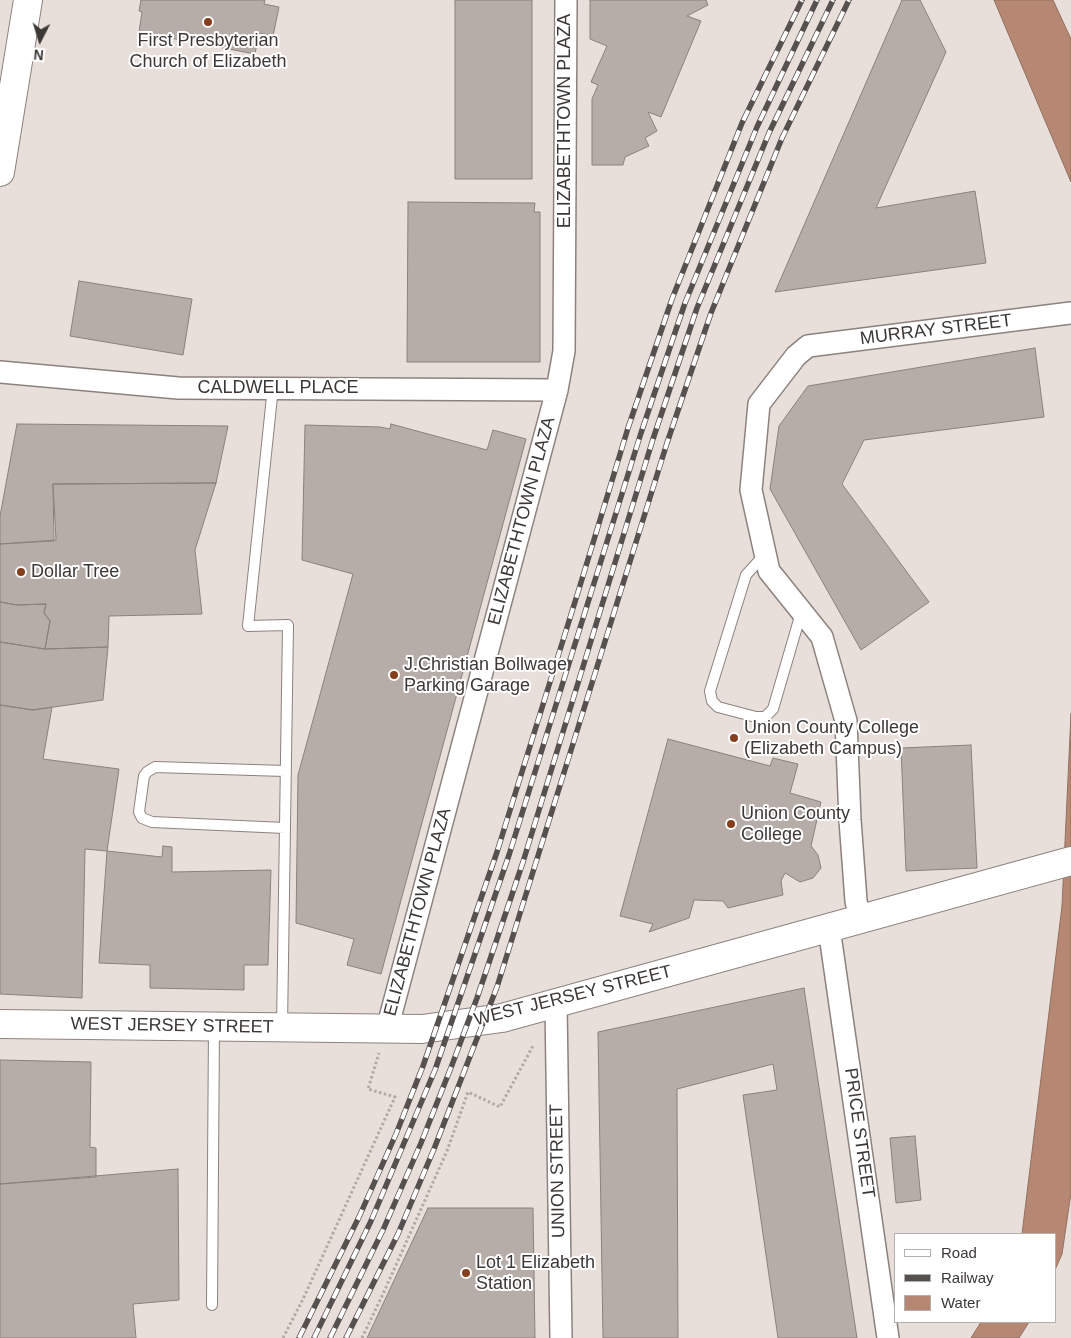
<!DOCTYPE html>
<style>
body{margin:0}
#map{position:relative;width:1071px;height:1338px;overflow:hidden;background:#e9dfda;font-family:Helvetica,sans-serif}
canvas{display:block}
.legend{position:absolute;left:894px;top:1233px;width:162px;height:90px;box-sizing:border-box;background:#fff;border:1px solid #b1afaf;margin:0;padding:6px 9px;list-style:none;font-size:15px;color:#3c3836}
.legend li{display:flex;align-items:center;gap:10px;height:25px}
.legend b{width:25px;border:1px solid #b1afaf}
.north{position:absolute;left:15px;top:15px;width:50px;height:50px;-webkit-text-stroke:4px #fff;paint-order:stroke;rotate:185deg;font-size:14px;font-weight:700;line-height:20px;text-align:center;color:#3c3836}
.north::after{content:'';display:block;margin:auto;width:18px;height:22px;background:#3c3836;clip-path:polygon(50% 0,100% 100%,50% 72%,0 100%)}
</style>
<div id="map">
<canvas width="1071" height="1338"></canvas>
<ul class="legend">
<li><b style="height:6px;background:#fff"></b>Road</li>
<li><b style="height:6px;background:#56514f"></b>Railway</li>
<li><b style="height:14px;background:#b68874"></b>Water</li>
</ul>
<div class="north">N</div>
</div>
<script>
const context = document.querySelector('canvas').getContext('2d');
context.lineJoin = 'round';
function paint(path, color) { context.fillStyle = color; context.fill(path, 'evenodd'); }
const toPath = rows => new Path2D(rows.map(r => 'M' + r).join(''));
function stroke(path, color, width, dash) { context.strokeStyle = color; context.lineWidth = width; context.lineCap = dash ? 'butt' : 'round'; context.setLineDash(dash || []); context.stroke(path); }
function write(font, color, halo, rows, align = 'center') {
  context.font = font + ' Helvetica,sans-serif'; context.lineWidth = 4; context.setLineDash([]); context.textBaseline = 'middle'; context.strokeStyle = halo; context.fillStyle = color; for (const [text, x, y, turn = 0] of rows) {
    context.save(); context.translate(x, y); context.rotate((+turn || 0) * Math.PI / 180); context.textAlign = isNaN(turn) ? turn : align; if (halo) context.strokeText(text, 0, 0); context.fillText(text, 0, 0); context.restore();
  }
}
const water = toPath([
 [994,0,1053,0,1071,39,1071,182,994,0],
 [1071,714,1071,1193,1062,1254,1055,1270,1055,1234,1022,1234,1062,906,1071,714],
 [981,1322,1029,1322,1019,1338,971,1338,981,1322]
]);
const building = toPath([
 [141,0,265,0,264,4,279,7,273,36,259,33,255,54,139,32,142,12,139,11,141,0],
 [455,0,532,0,532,179,455,179,455,0],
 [590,0,706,0,708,5,687,16,701,21,661,117,648,112,657,131,645,138,649,146,625,157,623,165,592,165,592,99,598,85,591,82,607,46,590,39,590,0],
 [902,0,920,0,946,52,876,208,975,191,986,263,775,292,902,0],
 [408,202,535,203,534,212,540,212,540,362,407,362,408,202],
 [79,281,192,299,183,355,70,336,79,281],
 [1035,348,1044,417,864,440,842,484,929,602,861,650,770,489,779,426,808,386,1035,348],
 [17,424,228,426,216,483,53,484,56,540,0,544,0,516,17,424],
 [391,424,487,450,493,430,526,439,381,974,347,965,354,939,296,923,298,775,353,574,302,560,305,425,380,427,390,429,391,424],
 [216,483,195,550,202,614,109,616,108,647,45,649,50,621,44,613,46,604,17,605,0,602,0,544,54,541,53,484,216,483],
 [0,602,17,605,46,604,44,613,50,621,45,649,0,642,0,602],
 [0,642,45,649,108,647,103,700,33,710,0,705,0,642],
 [0,705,33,710,52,707,43,759,119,769,107,851,85,849,82,998,0,994,0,705],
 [668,739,770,766,773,758,798,764,790,793,821,802,811,846,818,855,821,868,813,878,800,882,785,873,781,881,783,895,728,908,723,901,694,900,689,918,649,932,653,924,620,916,668,739],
 [971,745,977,868,906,871,901,748,971,745],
 [163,846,172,847,172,872,271,870,268,965,244,965,244,990,150,988,150,965,99,963,107,851,162,857,163,846],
 [804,988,857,1338,778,1338,743,1095,777,1090,773,1064,677,1089,678,1338,603,1338,598,1032,804,988],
 [0,1060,91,1062,90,1147,96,1148,96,1177,0,1184,0,1060],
 [915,1136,921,1200,896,1203,890,1138,915,1136],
 [178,1169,179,1300,133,1304,136,1338,0,1338,0,1184,178,1169],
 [428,1208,533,1208,535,1338,367,1338,428,1208]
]);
const path = toPath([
 [283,1338,304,1297,395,1097,368,1089,379,1053],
 [362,1338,383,1294,447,1151,468,1092,500,1107,534,1044]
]);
const lane = toPath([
 [273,387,248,626,288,625,282,1027],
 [765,554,746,575,710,691,712,701,718,707,756,717,765,717,773,709,801,613],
 [285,828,152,822,142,818,139,812,144,776,147,772,155,767,285,771],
 [212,1305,214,1028]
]);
const street = toPath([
 [0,372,178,388,557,390],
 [860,919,856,901,850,820,846,721,822,637,769,571,751,490,759,404,796,356,808,346,1071,313],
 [829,928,888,1338],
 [556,1004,561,1338],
 [387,1029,557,390,564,351,566,0]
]);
const secondary = toPath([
 [0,172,28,0],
 [0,1024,422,1029,502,1018,1071,861]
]);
const rail = toPath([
 [299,1338,359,1217,396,1134,423,1066,497,852,579,589,628,428,672,299,742,123,802,0],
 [314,1338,371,1221,435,1070,509,855,641,433,685,303,757,127,817,0],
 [330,1338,383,1230,421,1143,452,1065,477,998,523,862,653,439,697,308,769,133,833,0],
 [346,1338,398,1234,434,1149,497,987,667,443,711,313,782,138,849,0]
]);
const markers = [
 [208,22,5,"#863f1d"],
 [21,572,5,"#863f1d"],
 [394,675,5,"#863f1d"],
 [734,738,5,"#863f1d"],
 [731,824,5,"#863f1d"],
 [466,1273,5,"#863f1d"]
];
const poiNames = [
 ["First Presbyterian",208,41,"center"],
 ["Church of Elizabeth",208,62,"center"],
 ["Dollar Tree",31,572],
 ["J.Christian Bollwage",404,665],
 ["Parking Garage",404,686],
 ["Union County College",744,728],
 ["(Elizabeth Campus)",744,749],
 ["Union County",741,814],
 ["College",741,835],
 ["Lot 1 Elizabeth",476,1263],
 ["Station",476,1284]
];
const streetNames = [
 ["ELIZABETHTOWN PLAZA",565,121,-90],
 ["MURRAY STREET",936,330,-7],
 ["CALDWELL PLACE",278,388],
 ["ELIZABETHTOWN PLAZA",522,521,-75],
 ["ELIZABETHTOWN PLAZA",418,912,-75],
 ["WEST JERSEY STREET",573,996,-14],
 ["WEST JERSEY STREET",172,1026,1],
 ["PRICE STREET",859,1133,82],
 ["UNION STREET",558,1171,-91]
];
paint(water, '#b68874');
stroke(water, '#917061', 1);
paint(building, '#b6aca8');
stroke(building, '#8a817d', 1);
stroke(lane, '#8b827e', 12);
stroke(street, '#8b827e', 24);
stroke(secondary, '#8b827e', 30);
stroke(path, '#b1a9a5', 3, [2.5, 2.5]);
stroke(lane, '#fff', 10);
stroke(street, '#fff', 21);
stroke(secondary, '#fff', 28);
stroke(rail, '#56514f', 5.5);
stroke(rail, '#fff', 4, [11]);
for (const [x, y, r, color] of markers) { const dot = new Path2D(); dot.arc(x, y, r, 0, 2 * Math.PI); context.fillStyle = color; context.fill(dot); stroke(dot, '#fff', 2); }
write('18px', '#3c3836', '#fff', poiNames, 'left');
write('18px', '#3c3836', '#fff', streetNames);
</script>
